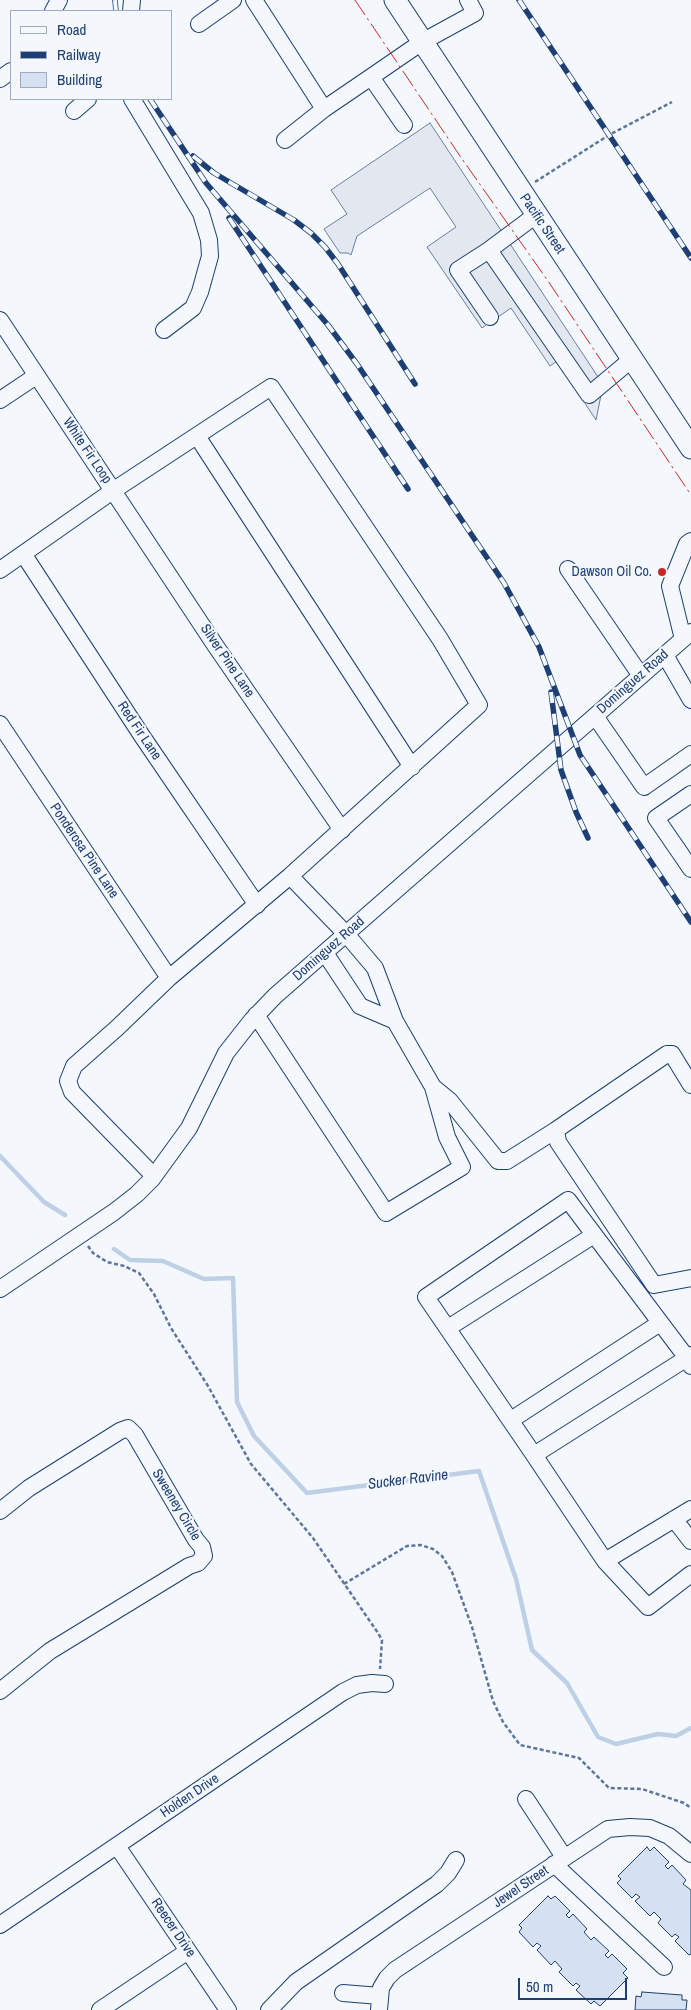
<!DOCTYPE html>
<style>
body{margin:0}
#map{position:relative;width:691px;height:2010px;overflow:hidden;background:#f4f7fb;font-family:"Archivo Narrow",sans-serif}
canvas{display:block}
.legend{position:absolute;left:10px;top:10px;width:162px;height:90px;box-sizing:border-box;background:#f4f7fb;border:1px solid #9eadc5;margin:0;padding:6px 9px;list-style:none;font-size:15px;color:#1d3f73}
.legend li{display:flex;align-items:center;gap:10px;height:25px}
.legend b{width:25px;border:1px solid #9eadc5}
.scale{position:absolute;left:518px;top:1978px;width:109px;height:22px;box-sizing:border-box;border:2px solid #1d3f73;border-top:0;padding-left:6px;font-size:15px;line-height:18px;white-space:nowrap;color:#1d3f73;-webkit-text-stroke:4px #f4f7fb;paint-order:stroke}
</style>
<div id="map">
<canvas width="691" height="2010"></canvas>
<ul class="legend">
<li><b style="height:6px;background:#f4f7fb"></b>Road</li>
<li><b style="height:6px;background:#1d3f73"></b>Railway</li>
<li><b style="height:14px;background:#d5e0f0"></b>Building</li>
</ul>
<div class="scale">50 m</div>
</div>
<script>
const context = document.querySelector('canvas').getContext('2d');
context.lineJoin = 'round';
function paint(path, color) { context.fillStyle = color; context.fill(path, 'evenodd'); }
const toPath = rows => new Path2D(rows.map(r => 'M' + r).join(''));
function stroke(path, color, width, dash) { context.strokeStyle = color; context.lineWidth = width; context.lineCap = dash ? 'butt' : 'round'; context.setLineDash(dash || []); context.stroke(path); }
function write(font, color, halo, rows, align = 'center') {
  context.font = font + ' "Archivo Narrow",sans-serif'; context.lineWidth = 4; context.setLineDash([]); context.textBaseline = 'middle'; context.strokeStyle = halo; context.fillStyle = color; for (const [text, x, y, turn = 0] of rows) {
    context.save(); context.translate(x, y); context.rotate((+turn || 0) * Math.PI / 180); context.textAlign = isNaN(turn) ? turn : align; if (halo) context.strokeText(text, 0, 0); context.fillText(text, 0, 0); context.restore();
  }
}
const parking = toPath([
 [430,123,606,389,601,395,596,420,557,361,550,366,511,308,482,328,427,247,456,227,430,188,357,236,351,255,348,253,340,253,324,229,347,214,331,190,430,123]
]);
const stream = toPath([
 [0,1156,44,1202,65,1215],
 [114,1249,130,1260,163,1261,204,1279,233,1278,237,1402,254,1436,307,1493,479,1471,516,1579,532,1650,567,1683,598,1737,616,1744,658,1734,676,1736,691,1728]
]);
const building = toPath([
 [647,1847,650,1851,654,1847,669,1862,665,1866,668,1869,672,1865,686,1880,683,1884,691,1890,691,1954,689,1955,675,1941,679,1937,675,1934,672,1937,658,1923,661,1919,654,1912,650,1916,635,1901,640,1897,636,1894,632,1898,617,1883,621,1879,618,1876,647,1847],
 [548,1896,551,1899,555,1896,570,1911,566,1915,569,1918,573,1914,587,1929,584,1932,591,1940,594,1937,609,1951,605,1955,608,1958,612,1954,627,1969,623,1973,628,1978,600,2006,594,2001,591,2004,576,1990,580,1986,576,1983,573,1986,559,1972,562,1969,555,1961,551,1965,537,1950,541,1946,537,1943,533,1947,519,1932,522,1928,519,1925,548,1896],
 [642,1992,682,1995,682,2000,687,2000,686,2010,635,2010,636,1996,641,1997,642,1992]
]);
const path = toPath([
 [535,182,609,135,672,102],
 [88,1246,93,1253,107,1262,124,1266,139,1273,154,1294,171,1328,208,1386,251,1464,313,1538,378,1633,382,1640,380,1669],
 [344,1584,407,1546,421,1545,433,1549,442,1556,452,1572,472,1627,493,1701,503,1722,520,1745,579,1758,609,1788,642,1789,684,1803,691,1808]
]);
const minor = toPath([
 [254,0,324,109,371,77,404,125],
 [53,11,59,0],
 [131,11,132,0],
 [199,24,233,0],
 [371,77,422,42,475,13,468,0],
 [0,79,11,71],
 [132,99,201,213,209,240,210,256,200,292,193,308,164,330],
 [74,111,88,99],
 [285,140,324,109],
 [536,215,489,250,589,395,632,359],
 [489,250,458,270,490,317],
 [0,320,215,645,342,830],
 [0,400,36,376],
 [197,436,412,767],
 [24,555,142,736,257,905],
 [568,569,641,676],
 [0,570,114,490,271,387,440,639,479,705,290,876,169,978,117,1028,74,1066,68,1081,72,1092,154,1176],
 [683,639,670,586,687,544,691,541],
 [665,655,691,700],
 [595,716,644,787,691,754],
 [0,724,169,978],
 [691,794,656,818,691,869],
 [290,876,347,935,375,968,395,1021],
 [256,1015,386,1213,462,1167,447,1137,433,1087,395,1021,360,1006,325,953],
 [691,1085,672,1054,667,1054,556,1130,558,1142,654,1285,691,1278],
 [433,1087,450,1101,498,1161,507,1161,556,1130],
 [0,1289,114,1212,137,1194,152,1179,189,1128,226,1053,252,1020,275,996,691,632],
 [448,1328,594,1235],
 [691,1355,687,1358,534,1455,426,1297,568,1200,687,1358,691,1366],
 [511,1420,660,1323],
 [534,1455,605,1561,691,1509],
 [0,1511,29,1488,120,1431,128,1428,135,1435,196,1540,202,1547,204,1556,198,1563,189,1566,50,1651,0,1691],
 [674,1519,691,1541],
 [605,1561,648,1607,691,1574],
 [526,1799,564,1857],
 [117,1846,228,2010],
 [554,1864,664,1967],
 [0,1925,343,1692,357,1685,372,1683,385,1684],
 [343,1993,380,1996],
 [100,2010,188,1951],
 [269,2010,296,1982,437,1884,448,1873,456,1860],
 [379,2010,381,1988,387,1978,395,1970,608,1829,630,1827,650,1828,669,1836,691,1854]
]);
const major = toPath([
 [395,0,691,448]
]);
const rail = toPath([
 [115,0,116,11],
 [519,0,691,258],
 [150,99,206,183,328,325,357,364,504,583,539,647,580,755,691,922],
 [193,156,214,173,294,220,311,233,325,247,338,264,415,384],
 [229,218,408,489],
 [551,692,561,770,576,812,588,838]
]);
const power = toPath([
 [355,0,460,156,548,281,691,495]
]);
const markers = [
 [662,572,5,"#c62828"]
];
const streetNames = [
 ["Pacific Street",542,224,56],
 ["White Fir Loop",87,451,56],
 ["Silver Pine Lane",227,661,56],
 ["Dominguez Road",633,682,-41],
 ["Red Fir Lane",139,731,56],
 ["Ponderosa Pine Lane",84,851,56],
 ["Dominguez Road",329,949,-41],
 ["Sweeney Circle",176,1505,59],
 ["Holden Drive",190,1796,-34],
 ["Jewel Street",521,1887,-34],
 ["Reecer Drive",173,1928,56]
];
const poiNames = [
 ["Dawson Oil Co.",652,572]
];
const waterNames = [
 ["Sucker Ravine",408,1480,-7]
];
paint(parking, '#e3e8f0');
stroke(parking, '#687fa3', 1);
stroke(stream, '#bed0e5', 4.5);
paint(building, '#d5e0f0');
stroke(building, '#1d3f73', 1);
stroke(minor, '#1d3f73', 18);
stroke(major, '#1d3f73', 23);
stroke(path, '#5e769c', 2.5, [4, 2.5]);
stroke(minor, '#f4f7fb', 16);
stroke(major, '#f4f7fb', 21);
stroke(rail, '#1d3f73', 5.5);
stroke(rail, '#f4f7fb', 4, [11]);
stroke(power, '#c62828', 1, [18, 4, 2.5, 4]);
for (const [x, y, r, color] of markers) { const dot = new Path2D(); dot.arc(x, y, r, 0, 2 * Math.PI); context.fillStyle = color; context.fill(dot); stroke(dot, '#f4f7fb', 2); }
write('14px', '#1d3f73', '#f4f7fb', streetNames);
write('14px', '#1d3f73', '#f4f7fb', poiNames, 'right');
write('italic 15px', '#1d3f73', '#f4f7fb', waterNames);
</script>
